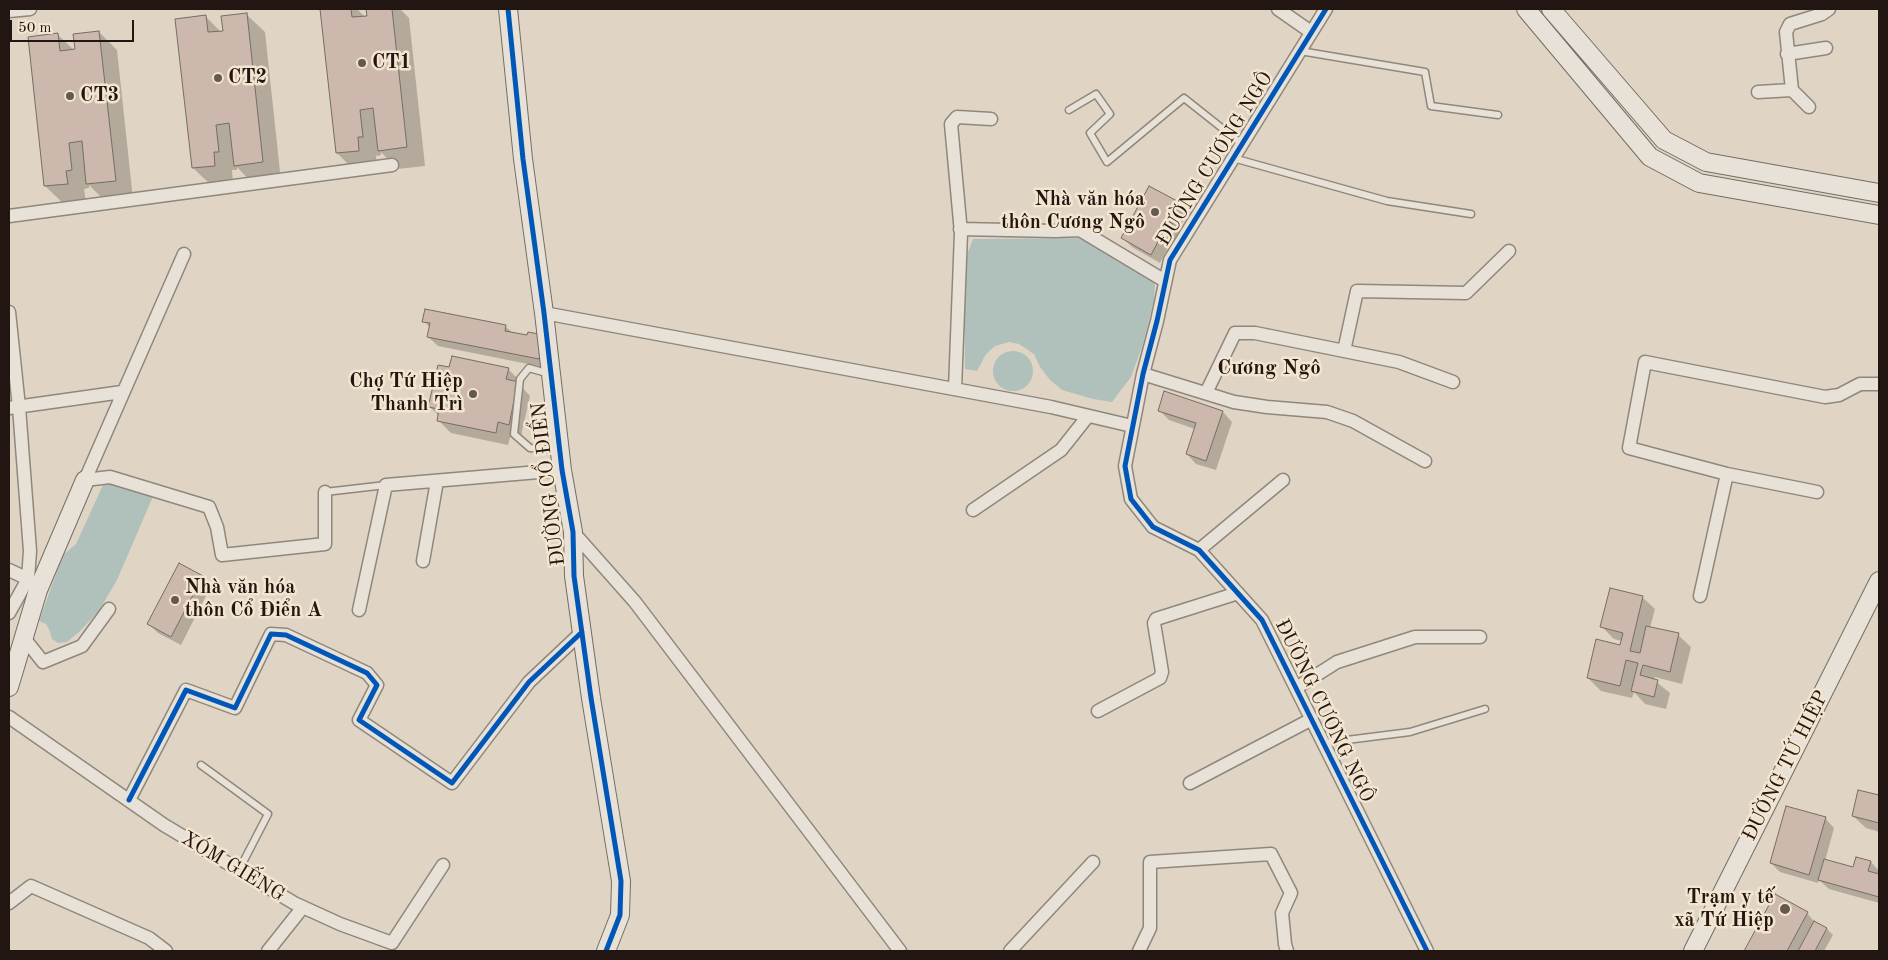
<!DOCTYPE html>
<meta charset="utf-8">
<style>
body{margin:0}
#map{position:relative;width:1888px;height:960px;overflow:hidden;background:#e0d5c4;font-family:"Old Standard TT",serif}
canvas{display:block}
.frame{position:absolute;inset:0;border:10px solid #211611;pointer-events:none}
.scale{position:absolute;left:10px;top:20px;width:124px;height:22px;box-sizing:border-box;border:2px solid #211611;border-top:0;padding-left:6px;font-size:15px;line-height:18px;white-space:nowrap;color:#211611;-webkit-text-stroke:4px #f3e5d0;paint-order:stroke}
</style>
<div id="map">
<canvas width="1888" height="960"></canvas>
<div class="frame"></div>
<div class="scale">50 m</div>
</div>
<script>
const context = document.querySelector('canvas').getContext('2d');
context.lineJoin = 'round';
function paint(path, color) { context.fillStyle = color; context.fill(path, 'evenodd'); }
const toPath = rows => new Path2D(rows.map(r => 'M' + r).join(''));
function stroke(path, color, width, dash) { context.strokeStyle = color; context.lineWidth = width; context.lineCap = dash ? 'butt' : 'round'; context.setLineDash(dash || []); context.stroke(path); }
function write(font, color, halo, rows, align = 'center') {
  context.font = font + ' "Old Standard TT",serif'; context.lineWidth = 5; context.setLineDash([]); context.textBaseline = 'middle'; context.strokeStyle = halo; context.fillStyle = color; for (const [text, x, y, turn = 0] of rows) {
    context.save(); context.translate(x, y); context.rotate((+turn || 0) * Math.PI / 180); context.textAlign = isNaN(turn) ? turn : align; if (halo) context.strokeText(text, 0, 0); context.fillText(text, 0, 0); context.restore();
  }
}
const water = toPath([
 [1088,238,1149,275,1155,285,1154,300,1143,344,1131,377,1112,402,1093,399,1062,390,1050,380,1040,367,1034,354,1019,344,1009,342,995,346,986,354,977,371,965,369,964,276,968,252,973,239],
 '993 371a20 20 0 1 1 40 0a20 20 0 1 1-40 0Z',
 [111,481,154,494,117,580,98,612,79,632,67,642,58,643,52,639,49,629,46,624,39,621,63,555,76,544,103,485]
]);
const shadow = toPath([
 [321,9,357,9,365,17,368,17,367,9,400,9,409,18,425,166,397,169,381,152,381,155,376,156,377,169,355,171,337,153],
 [246,14,265,32,281,181,253,184,237,167,237,170,232,170,233,184,212,186,193,168,206,17,221,32,224,32],
 [99,32,117,50,133,199,106,202,89,185,89,188,84,189,86,202,64,204,45,186,29,38,58,35,74,50],
 [1178,203,1187,213,1178,231,1181,234,1176,244,1171,242,1160,263,1132,247,1123,238],
 [426,311,506,327,513,333,528,336,529,333,548,368,438,346,428,337,430,328,424,321],
 [450,369,508,369,521,382,520,385,530,396,521,436,511,434,508,445,451,433,438,420,439,416,430,407],
 [1165,393,1223,412,1232,422,1216,470,1196,464,1187,454,1195,429,1169,420,1159,410],
 [202,577,211,586,181,645,158,633,149,624],
 [1642,597,1655,609,1650,628,1678,635,1691,647,1682,684,1655,677,1654,680,1670,693,1666,709,1645,704,1634,692,1632,698,1601,691,1588,678,1621,646,1622,641,1614,639,1602,627],
 [1859,791,1879,796,1879,832,1866,828,1853,816],
 [1825,818,1834,828,1825,861,1854,869,1871,862,1879,871,1879,903,1829,889,1819,880,1818,883,1780,872,1771,863],
 [1775,896,1807,913,1816,924,1827,929,1833,935,1824,951,1746,951]
]);
const building = toPath([
 [320,9,351,9,352,17,367,16,366,9,392,9,407,147,378,151,373,108,360,110,363,137,358,137,359,151,336,153,320,9],
 [247,13,263,162,234,166,229,123,216,125,219,152,214,152,215,166,192,168,175,19,206,15,208,32,223,31,221,16,247,13],
 [99,31,116,181,86,184,82,141,69,143,72,170,66,171,68,184,44,186,28,37,58,33,60,51,75,49,73,34,99,31],
 [1149,186,1179,202,1168,221,1173,224,1166,236,1162,234,1151,255,1121,238,1149,186],
 [425,309,506,325,505,331,527,335,528,332,544,335,539,359,427,337,430,323,422,322,425,309],
 [452,356,509,368,506,379,518,382,509,425,498,422,496,433,437,421,439,409,428,407,438,365,449,367,452,356],
 [1164,391,1223,411,1206,461,1186,454,1196,423,1158,411,1164,391],
 [179,563,203,576,171,637,147,624,179,563],
 [1610,588,1643,596,1630,651,1640,653,1646,626,1679,633,1670,672,1643,665,1640,675,1658,680,1654,697,1631,691,1638,663,1626,660,1620,686,1587,678,1596,639,1620,645,1623,633,1600,627,1610,588],
 [1858,790,1879,795,1879,823,1852,816,1858,790],
 [1786,806,1826,817,1809,875,1770,863,1786,806],
 [1856,857,1871,861,1868,871,1879,874,1879,897,1818,880,1824,859,1853,867,1856,857],
 [1775,894,1808,912,1787,951,1744,951,1775,894],
 [1814,921,1827,928,1815,951,1798,951,1814,921]
]);
const lane = toPath([
 [1300,51,1425,72,1431,106,1498,115],
 [1069,110,1096,94,1110,114,1090,133,1107,162,1184,98,1242,144],
 [1233,158,1387,201,1471,214],
 [550,374,529,368,520,379,514,434,530,448,559,450],
 [325,492,386,485],
 [1323,743,1410,732,1485,709],
 [201,765,268,814,239,870]
]);
const street = toPath([
 [1278,9,1311,32],
 [1326,9,1170,260,1157,321,1143,374,1125,466,1131,499,1153,527,1199,550,1262,620,1427,951],
 [9,11,30,9],
 [1787,54,1826,48],
 [1758,92,1792,90],
 [1809,107,1792,90,1786,32,1790,24,1822,14,1829,9],
 [9,216,392,165],
 [960,229,1056,231,1080,230,1165,281],
 [184,254,85,480,110,477,209,507,217,527,222,555,325,544,325,492],
 [9,312,19,407,30,551,28,579,9,613],
 [544,313,1051,407,1132,426],
 [1344,351,1357,291,1466,293,1509,251],
 [1143,374,1234,402,1267,407,1327,412,1353,421,1425,461],
 [955,389,961,233,951,124,957,117,991,119],
 [1206,393,1235,333,1255,333,1399,362,1453,382],
 [9,408,122,392],
 [1817,492,1727,474,1629,448,1645,362,1825,397,1839,395,1860,384,1879,384],
 [973,510,1061,450,1088,416],
 [573,532,635,602,900,951],
 [1199,550,1283,480],
 [423,561,437,481],
 [9,570,28,579,32,584],
 [1700,596,1727,474],
 [359,610,386,485,562,470],
 [24,638,43,662,82,646,109,609],
 [1296,688,1337,662,1415,637,1480,637],
 [1098,711,1160,678,1162,672,1154,623,1156,619,1238,593],
 [9,717,164,825,294,903,340,924,392,943,443,865],
 [1190,783,1312,719],
 [129,800,186,690,235,708,271,634,286,635,367,673,377,685,359,720,452,783,529,682,582,632],
 [9,903,31,886,149,938,166,951],
 [268,951,303,907],
 [1010,951,1093,862],
 [1139,951,1150,928,1150,862,1271,854,1291,893,1282,913,1285,944,1287,951]
]);
const secondary = toPath([
 [508,9,523,159,544,313,562,470,573,532,574,576,591,698,621,881,620,915,606,951],
 [1526,9,1650,157,1699,183,1879,215],
 [1551,9,1664,140,1706,162,1879,193],
 [9,687,38,590,85,480],
 [1693,951,1879,581]
]);
const cycleway = toPath([
 [508,9,523,159,544,313,562,470,573,532,574,576,591,698,621,881,620,915,606,951],
 [1326,9,1170,260,1157,321,1143,374,1125,466,1131,499,1153,527,1199,550,1262,620,1427,951],
 [129,800,186,690,235,708,271,634,286,635,367,673,377,685,359,720,452,783,529,682,582,632]
]);
const markers = [
 [362,63,5,"#645950"],
 [218,78,5,"#645950"],
 [70,96,5,"#645950"],
 [1155,212,5,"#645950"],
 [473,394,5,"#645950"],
 [175,600,5,"#645950"],
 [1785,909,6,"#645950"]
];
const poiNames = [
 ["CT1",372,63],
 ["CT2",228,78],
 ["CT3",80,96],
 ["Nhà văn hóa",1145,200,"right"],
 ["thôn Cương Ngô",1145,223,"right"],
 ["Chợ Tứ Hiệp",463,382,"right"],
 ["Thanh Trì",463,405,"right"],
 ["Nhà văn hóa",185,588],
 ["thôn Cổ Điển A",185,611],
 ["Trạm y tế",1774,898,"right"],
 ["xã Tứ Hiệp",1774,921,"right"]
];
const streetNames = [
 ["ĐƯỜNG CƯƠNG NGÔ",1215,159,-58],
 ["ĐƯỜNG CỔ ĐIỂN",549,484,-97],
 ["ĐƯỜNG CƯƠNG NGÔ",1324,711,64],
 ["ĐƯỜNG TỨ HIỆP",1786,766,-63],
 ["XÓM GIẾNG",233,867,31]
];
const neighbourhoodNames = [
 ["Cương Ngô",1269,368]
];
paint(water, '#b0c0bb');
paint(shadow, '#0003');
paint(building, '#ccb8ad');
stroke(building, '#746d64', 1);
stroke(lane, '#8f877c', 9);
stroke(street, '#8f877c', 15);
stroke(secondary, '#746d64', 20);
stroke(lane, '#e7e1d8', 6);
stroke(street, '#e7e1d8', 12);
stroke(secondary, '#e7e1d8', 18);
stroke(cycleway, '#0057b8', 5);
for (const [x, y, r, color] of markers) { const dot = new Path2D(); dot.arc(x, y, r, 0, 2 * Math.PI); context.fillStyle = color; context.fill(dot); stroke(dot, '#f3e5d0', 2); }
write('bold 20px', '#211611', '#f3e5d0', poiNames, 'left');
write('20px', '#211611', '#f3e5d0', streetNames);
write('bold 21px', '#211611', '#f3e5d0', neighbourhoodNames);
</script>
